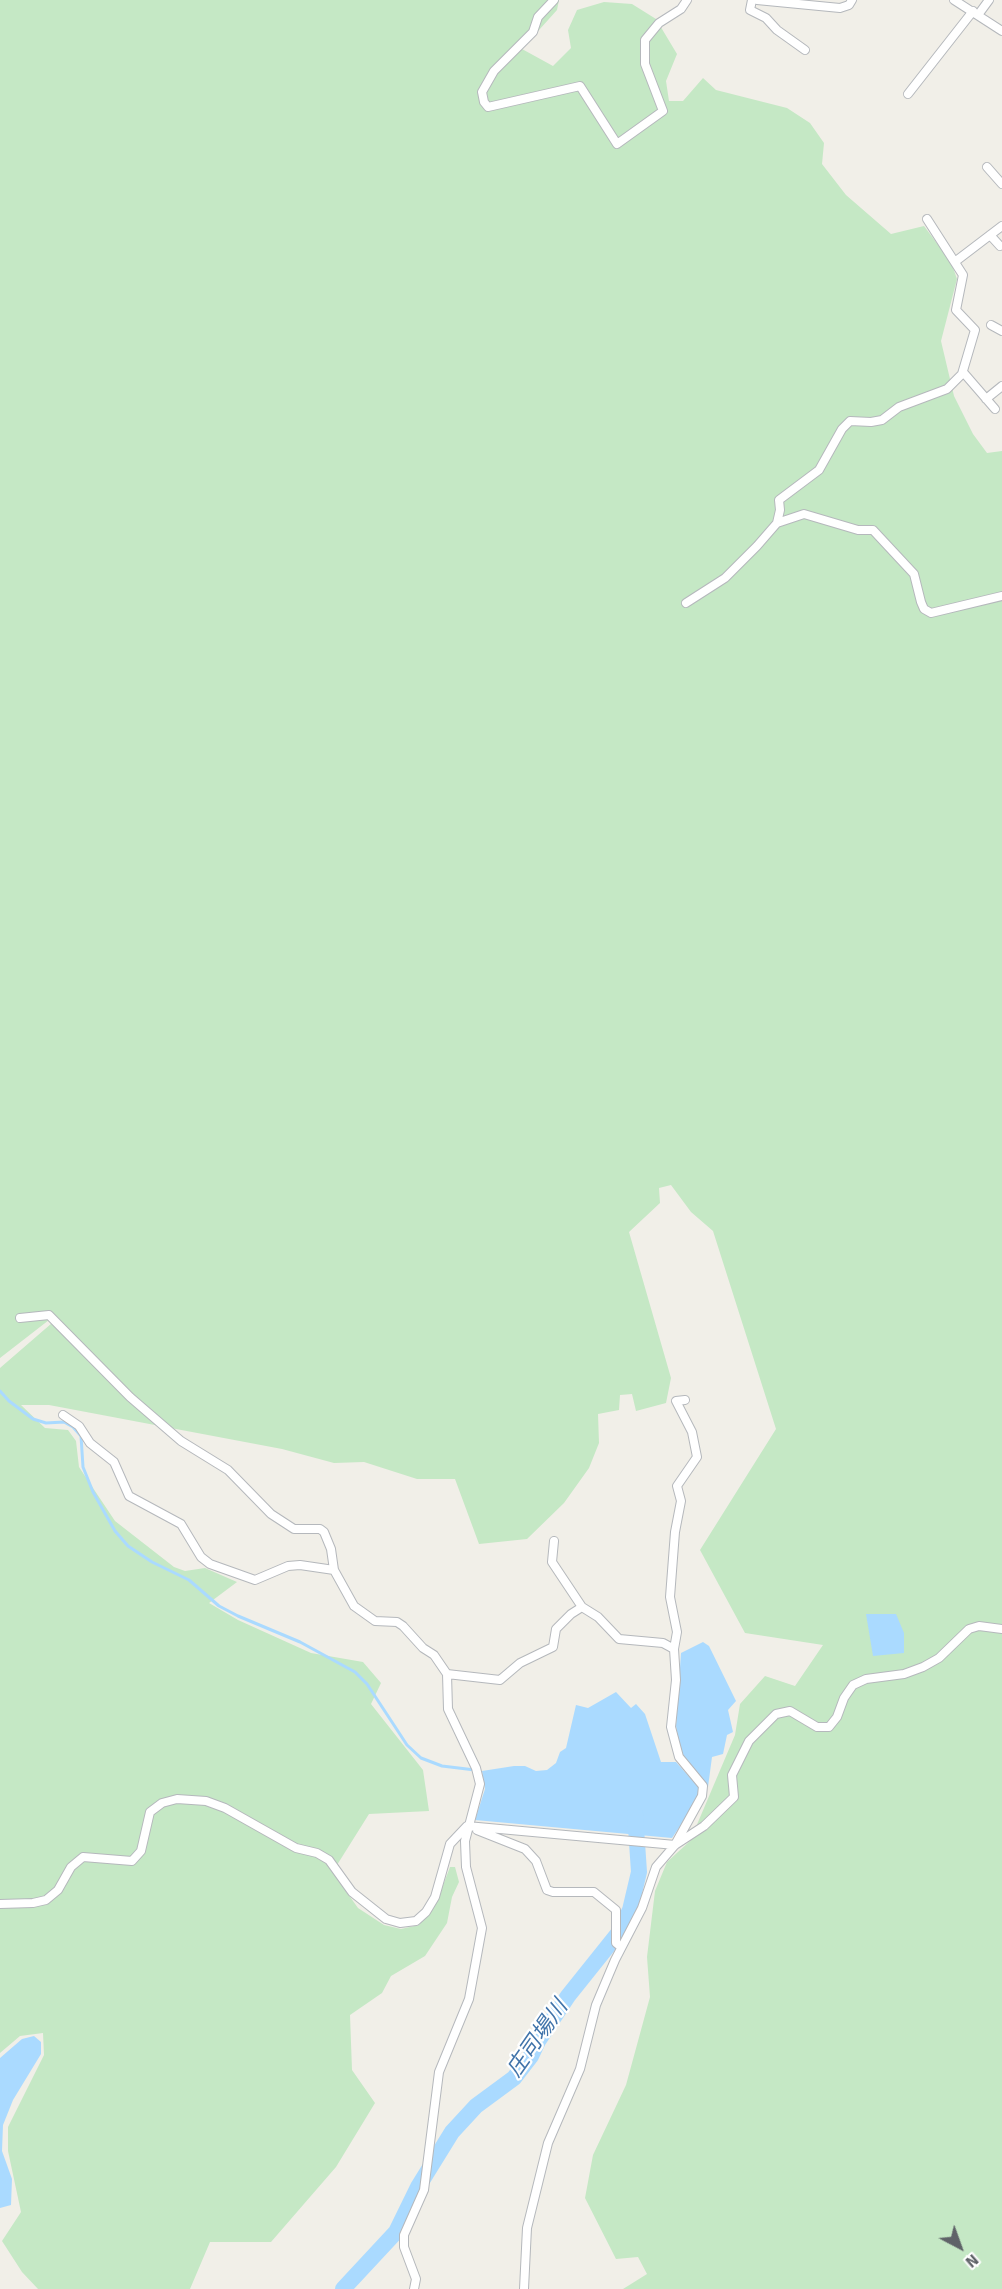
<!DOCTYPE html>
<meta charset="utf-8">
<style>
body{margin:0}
#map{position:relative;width:1002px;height:2289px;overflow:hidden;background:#f1efe8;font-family:Signika,sans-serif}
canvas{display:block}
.north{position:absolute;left:930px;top:2217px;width:60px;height:60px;-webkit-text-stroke:4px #fff;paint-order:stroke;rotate:139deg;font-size:16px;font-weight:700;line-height:24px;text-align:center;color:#5f6368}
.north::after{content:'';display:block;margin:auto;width:21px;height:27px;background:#5f6368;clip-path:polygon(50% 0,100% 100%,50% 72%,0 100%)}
</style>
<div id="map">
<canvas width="1002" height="2289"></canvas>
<div class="north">N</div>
</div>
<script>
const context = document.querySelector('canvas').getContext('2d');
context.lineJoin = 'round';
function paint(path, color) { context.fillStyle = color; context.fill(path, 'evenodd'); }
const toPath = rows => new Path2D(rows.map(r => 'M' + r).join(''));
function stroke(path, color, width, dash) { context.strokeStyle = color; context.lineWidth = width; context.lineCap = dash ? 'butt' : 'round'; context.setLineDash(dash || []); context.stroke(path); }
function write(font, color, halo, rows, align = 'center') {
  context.font = font + ' Signika,"Noto Sans JP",sans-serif'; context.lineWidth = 4.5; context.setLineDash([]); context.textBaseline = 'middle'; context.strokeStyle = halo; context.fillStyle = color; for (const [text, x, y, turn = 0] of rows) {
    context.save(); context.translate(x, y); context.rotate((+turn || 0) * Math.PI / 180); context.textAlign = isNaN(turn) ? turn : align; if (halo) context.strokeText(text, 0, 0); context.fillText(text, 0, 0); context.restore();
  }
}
const green = toPath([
 [0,0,559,0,557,10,522,49,553,66,571,48,568,30,577,10,604,2,632,4,656,19,677,54,666,81,669,101,683,101,703,78,716,90,787,108,810,123,824,143,822,164,846,195,891,234,924,226,951,262,957,279,941,341,954,396,973,434,987,453,1002,451,1002,2289,623,2289,647,2274,638,2257,616,2259,585,2198,593,2155,626,2085,650,1997,647,1957,655,1891,667,1862,690,1841,735,1735,740,1704,765,1676,795,1686,823,1645,745,1633,700,1550,776,1429,713,1231,691,1212,671,1185,659,1188,660,1203,629,1232,671,1378,666,1403,636,1411,632,1394,620,1395,619,1410,598,1414,599,1443,589,1468,564,1503,527,1539,479,1544,455,1479,417,1479,364,1462,334,1463,282,1449,49,1405,21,1405,45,1428,68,1430,76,1441,79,1467,115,1521,174,1567,185,1571,205,1568,237,1582,209,1603,238,1620,311,1653,363,1662,381,1683,371,1704,423,1770,429,1811,369,1814,337,1865,338,1880,358,1908,384,1925,401,1929,419,1925,437,1901,450,1867,455,1867,459,1882,452,1897,447,1923,425,1956,391,1976,382,1993,350,2015,352,2070,375,2103,336,2167,271,2242,210,2242,190,2289,38,2289,22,2272,2,2241,21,2212,8,2151,8,2127,44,2055,43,2033,20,2036,0,2053,0,1368,52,1323,49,1320,0,1358]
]);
const water = toPath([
 [866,1614,896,1614,904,1633,904,1653,873,1656],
 [703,1642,709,1646,736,1701,728,1710,733,1732,727,1735,723,1754,712,1757,708,1787,681,1754,676,1726,681,1653],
 [616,1692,631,1708,636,1704,645,1714,661,1762,676,1762,700,1789,697,1801,672,1838,475,1820,485,1789,482,1771,514,1766,525,1766,536,1771,547,1770,556,1763,560,1752,566,1748,576,1705,588,1708],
 [34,2036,41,2042,41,2054,13,2100,3,2125,2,2151,12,2179,11,2205,0,2208,0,2058,22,2039]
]);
const stream = toPath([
 [0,1391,9,1401,33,1419,46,1423,64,1422,73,1427,81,1436,83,1467,93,1492,115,1531,128,1546,152,1562,189,1580,219,1606,238,1616,300,1642,355,1672,367,1684,407,1745,421,1758,442,1766,475,1770]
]);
const river = toPath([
 [343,2289,396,2232,418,2187,452,2132,476,2106,514,2078,531,2056,538,2041,568,1996,620,1931,630,1910,639,1872,635,1813]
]);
const minor = toPath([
 [554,0,538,17,533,32,494,71,482,92,484,102,488,107,580,86,617,144,663,111,645,64,645,40,659,23,681,9,687,0],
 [752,0,750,10,766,18,777,30,805,50],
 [757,0,840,8,849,5,852,0],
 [954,0,1002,31],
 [978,15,989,0],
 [908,94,973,11],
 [987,167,1002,184],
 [990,235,1000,246],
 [956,261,1002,226],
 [991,325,1002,331],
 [963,372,995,409],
 [986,399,1002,386],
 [777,523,804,514,858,530,873,530,914,574,921,602,924,609,931,613,1002,596],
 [686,603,725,578,757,546,777,523,780,510,779,500,819,470,842,429,850,421,871,422,882,420,899,407,947,389,962,374,975,330,956,310,963,275,927,219],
 [20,1318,49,1315,130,1397,181,1441,228,1470,271,1514,294,1529,320,1529,324,1532,331,1549,334,1570,354,1606,375,1621,397,1622,403,1626,423,1648,434,1655,447,1674,448,1709,476,1768,480,1784,465,1841,466,1867,482,1928,469,1999,439,2072,424,2190,404,2235,404,2247,416,2279,414,2289],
 [63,1415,79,1426,90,1443,114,1462,129,1496,181,1524,201,1557,210,1564,255,1580,288,1566,300,1565,334,1570],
 [554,1541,552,1562,582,1607],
 [674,1649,677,1632,670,1597,675,1532,681,1501,677,1486,697,1457,692,1432,676,1401,685,1400],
 [447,1674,500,1680,520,1663,553,1647,556,1629,571,1614,582,1607,598,1617,619,1639,663,1643,674,1649,676,1680,671,1727,679,1757,703,1786,702,1796,676,1843],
 [477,1830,525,1849,536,1861,547,1890,553,1892,594,1892,616,1910,616,1943,621,1947],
 [0,1904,33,1903,46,1900,58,1890,71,1867,83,1857,132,1861,141,1851,150,1812,162,1803,177,1799,206,1801,225,1808,296,1848,317,1853,329,1860,352,1892,386,1919,400,1923,416,1921,426,1912,435,1897,450,1844,467,1826,675,1845],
 [524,2289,527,2228,548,2143,580,2069,596,2005,615,1960,642,1908,656,1867,675,1845,704,1826,734,1797,732,1775,749,1741,776,1714,790,1711,817,1727,829,1727,837,1717,844,1698,853,1685,866,1679,904,1674,923,1667,939,1658,969,1629,979,1626,1002,1629]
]);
const waterNames = [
 ["庄司場川",538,2039,-55]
];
paint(green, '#c5e8c5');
paint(water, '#aadaff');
stroke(stream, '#aadaff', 3);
stroke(river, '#aadaff', 16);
stroke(minor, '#b5b8bc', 10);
stroke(minor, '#fff', 8);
write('italic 22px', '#4174aa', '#fff', waterNames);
</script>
